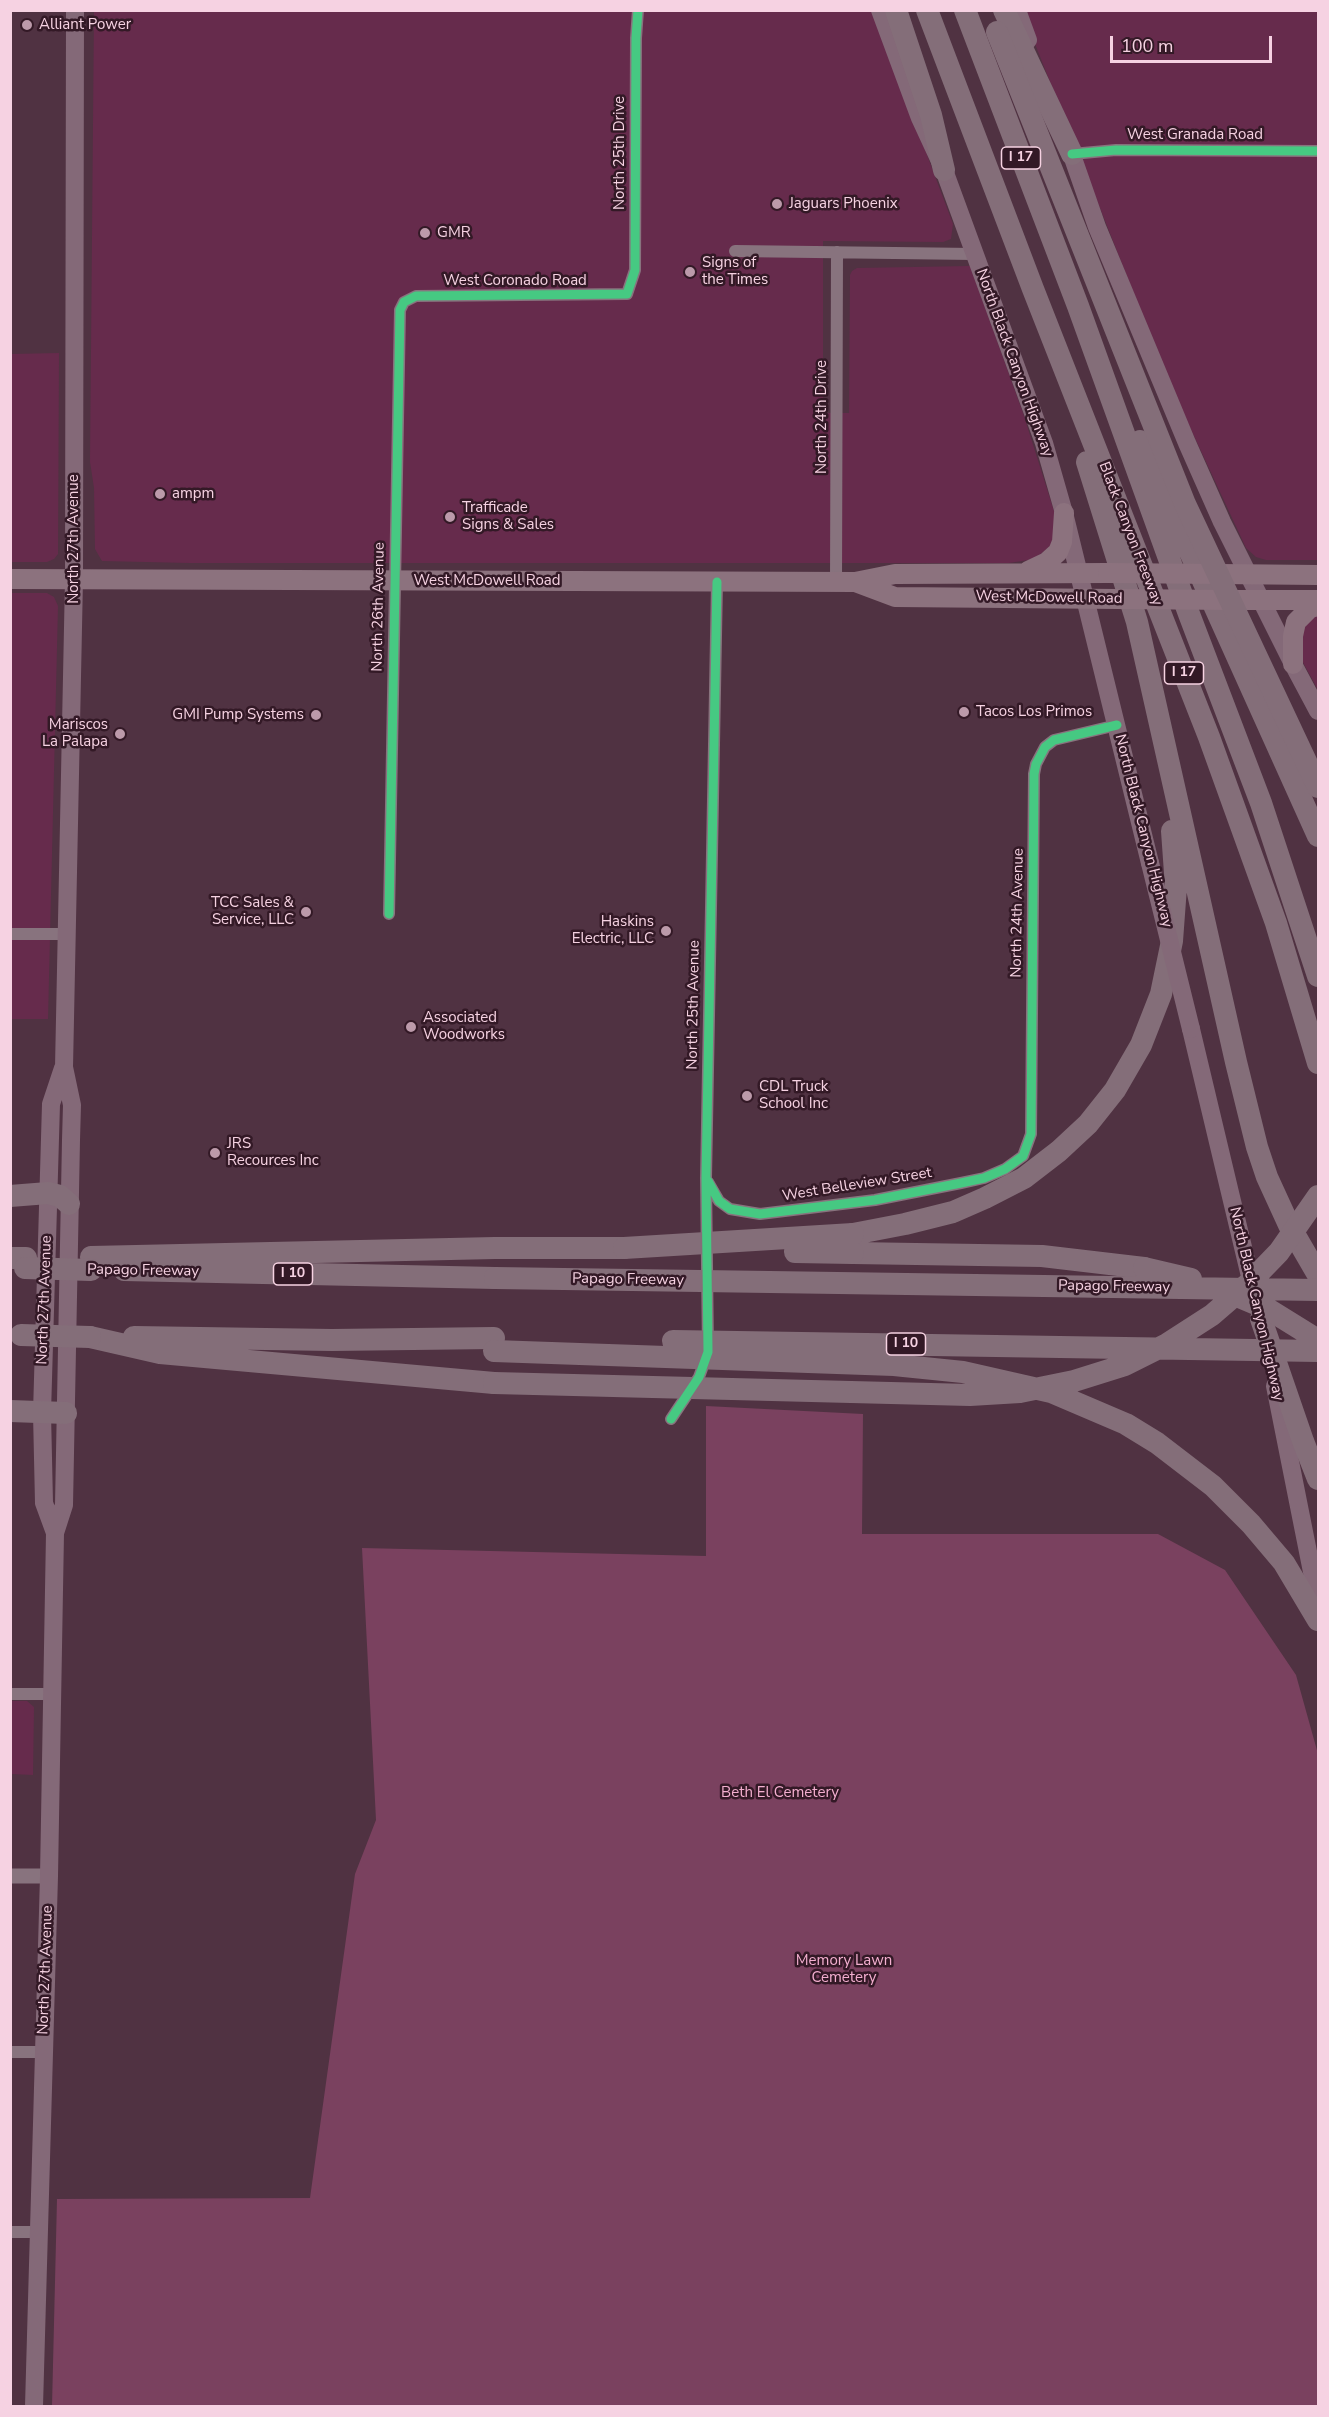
<!DOCTYPE html>
<style>
body{margin:0}
#map{position:relative;width:1329px;height:2417px;overflow:hidden;background:#503242;font-family:"Nunito Sans",sans-serif}
canvas{display:block}
.frame{position:absolute;inset:0;border:12px solid #f6d2e2;pointer-events:none}
.scale{position:absolute;left:1110px;top:36px;width:162px;height:27px;box-sizing:border-box;border:3px solid #f6d2e2;border-top:0;padding-left:8px;font-size:18px;line-height:21px;white-space:nowrap;color:#f6d2e2;-webkit-text-stroke:4px #331926;paint-order:stroke}
</style>
<div id="map">
<canvas width="1329" height="2417"></canvas>
<div class="frame"></div>
<div class="scale">100 m</div>
</div>
<script>
const context = document.querySelector('canvas').getContext('2d');
context.lineJoin = 'round';
function paint(path, color) { context.fillStyle = color; context.fill(path, 'evenodd'); }
const toPath = rows => new Path2D(rows.map(r => 'M' + r).join(''));
function stroke(path, color, width, dash) { context.strokeStyle = color; context.lineWidth = width; context.lineCap = dash ? 'butt' : 'round'; context.setLineDash(dash || []); context.stroke(path); }
function write(font, color, halo, rows, align = 'center') {
  context.font = font + ' "Nunito Sans",sans-serif'; context.lineWidth = 5; context.setLineDash([]); context.textBaseline = 'middle'; context.strokeStyle = halo; context.fillStyle = color; for (const [text, x, y, turn = 0] of rows) {
    context.save(); context.translate(x, y); context.rotate((+turn || 0) * Math.PI / 180); context.textAlign = isNaN(turn) ? turn : align; if (halo) context.strokeText(text, 0, 0); context.fillText(text, 0, 0); context.restore();
  }
}
const built = toPath([
 [94,11,873,11,953,224,951,239,943,242,823,241,823,413,849,413,850,275,852,271,857,268,970,266,1023,413,1054,511,1055,535,1050,546,1035,559,1009,563,189,563,102,561,95,549,94,488,90,462],
 [1022,11,1318,11,1318,560,1266,560,1256,557,1246,548,1168,380],
 [59,353,58,554,54,559,47,562,11,562,11,354],
 [10,593,47,593,54,597,58,606,48,1019,11,1019],
 [1318,612,1318,690,1299,655,1303,627],
 [11,1701,27,1701,34,1707,33,1775,11,1774]
]);
const green = toPath([
 [706,1406,863,1414,862,1534,1158,1534,1225,1570,1296,1675,1318,1754,1318,2406,52,2406,57,2199,310,2198,355,1874,376,1820,362,1548,706,1556]
]);
const minor = toPath([
 [1072,154,1116,150,1318,151],
 [735,251,974,254],
 [836,582,837,252],
 [389,914,400,310,404,302,416,296,627,294,635,270,636,38,638,10],
 [10,934,66,934],
 [708,1182,719,1201,730,1209,760,1214,875,1200,961,1183,984,1178,1005,1169,1023,1156,1031,1134,1034,774,1036,764,1045,747,1054,740,1117,725],
 [671,1419,699,1377,708,1352,706,1178,717,582],
 [10,1694,53,1694],
 [10,2052,43,2052],
 [10,2232,38,2232]
]);
const tertiary = toPath([
 [10,1876,49,1876]
]);
const secondary = toPath([
 [880,10,920,118,944,170,1044,443,1064,513,1150,863],
 [1017,10,1028,40],
 [1067,141,1097,227,1187,443,1222,522,1293,664,1318,711],
 [1191,1029,1253,1289],
 [1275,1386,1318,1602],
 [55,1533,44,1503,42,1413,51,1104,63,1068],
 [34,2406,49,1876,55,1533,64,1505,71,1140,72,1105,64,1067,74,579,75,10]
]);
const primary = toPath([
 [1028,571,1047,562,1058,552,1062,542,1064,513],
 [1219,574,1318,575],
 [10,579,855,582,895,574,1108,573],
 [855,582,895,597,1117,599],
 [1230,600,1318,600],
 [1293,664,1293,636,1296,622,1310,608,1318,606]
]);
const motorway = toPath([
 [896,10,931,115,944,170],
 [927,10,1033,289,1209,737,1276,923,1318,1063],
 [965,10,1078,306,1189,614,1261,803,1318,976],
 [1004,10,1072,154],
 [1140,441,1318,836],
 [1087,462,1137,622,1236,1062,1257,1147,1267,1177,1289,1225,1318,1275],
 [10,1196,48,1193,60,1196,69,1204],
 [853,1234,905,1224,953,1212,985,1198,1024,1178,1059,1151,1088,1124,1115,1090,1141,1045,1161,994,1172,941,1176,887,1172,831],
 [853,1253,1042,1256,1144,1268],
 [91,1257,495,1248,624,1248],
 [10,1258,26,1258],
 [124,1270,495,1278],
 [1261,1319,1303,1441,1318,1479],
 [90,1337,160,1353,494,1383],
 [134,1337,332,1340,494,1338],
 [10,1411,66,1413]
]);
const secondaryBridge = toPath([
 [1150,863,1191,1029]
]);
const primaryBridge = toPath([
 [1108,573,1219,574],
 [1117,599,1230,600]
]);
const motorwayBridge = toPath([
 [997,32,1185,504,1318,787],
 [624,1248,853,1234],
 [795,1252,853,1253],
 [25,1268,91,1270],
 [1144,1268,1191,1279],
 [495,1278,1318,1290],
 [1230,1293,1268,1309,1318,1340],
 [21,1335,90,1337],
 [673,1341,1318,1351],
 [494,1351,894,1365,963,1372,1051,1392,1126,1424,1157,1443,1213,1486,1251,1524,1284,1563,1318,1620],
 [494,1383,970,1395,1020,1392,1074,1381,1125,1365,1167,1344,1212,1315,1249,1283,1279,1252,1318,1196]
]);
const cycleway = toPath([
 [1072,154,1116,150,1318,151],
 [389,914,400,310,404,302,416,296,627,294,635,270,636,38,638,10],
 [708,1181,719,1201,730,1209,760,1214,875,1200,961,1183,984,1178,1005,1169,1023,1156,1031,1134,1034,774,1036,764,1045,747,1054,740,1117,725],
 [671,1419,699,1377,708,1352,706,1178,717,582]
]);
const markers = [
 [27,25,6,"#bc9aaa"],
 [777,204,6,"#bc9aaa"],
 [425,233,6,"#bc9aaa"],
 [690,272,6,"#bc9aaa"],
 [160,494,6,"#bc9aaa"],
 [450,517,6,"#bc9aaa"],
 [964,712,6,"#bc9aaa"],
 [316,715,6,"#bc9aaa"],
 [120,734,6,"#bc9aaa"],
 [306,912,6,"#bc9aaa"],
 [666,931,6,"#bc9aaa"],
 [411,1027,6,"#bc9aaa"],
 [747,1096,6,"#bc9aaa"],
 [215,1153,6,"#bc9aaa"]
];
const shields = [
 [1021,158,39],
 [1184,673,39],
 [293,1274,39],
 [906,1344,39]
];
const shieldNames = [
 ["I 17",1021,158],
 ["I 17",1184,673],
 ["I 10",293,1274],
 ["I 10",906,1344]
];
const poiNames = [
 ["Alliant Power",39,25],
 ["Jaguars Phoenix",789,204],
 ["GMR",437,233],
 ["Signs of",702,263],
 ["the Times",702,280],
 ["ampm",172,494],
 ["Trafficade",462,508],
 ["Signs & Sales",462,525],
 ["Tacos Los Primos",976,712],
 ["GMI Pump Systems",304,715,"right"],
 ["Mariscos",108,725,"right"],
 ["La Palapa",108,742,"right"],
 ["TCC Sales &",294,903,"right"],
 ["Service, LLC",294,920,"right"],
 ["Haskins",654,922,"right"],
 ["Electric, LLC",654,939,"right"],
 ["Associated",423,1018],
 ["Woodworks",423,1035],
 ["CDL Truck",759,1087],
 ["School Inc",759,1104],
 ["JRS",227,1144],
 ["Recources Inc",227,1161]
];
const streetNames = [
 ["West Granada Road",1195,135],
 ["North 25th Drive",620,153,-90],
 ["West Coronado Road",515,281],
 ["North Black Canyon Highway",1014,363,70],
 ["North 24th Drive",822,417,-90],
 ["Black Canyon Freeway",1130,534,69],
 ["North 27th Avenue",74,539,-90],
 ["West McDowell Road",487,581],
 ["West McDowell Road",1049,598,1],
 ["North 26th Avenue",379,607,-89],
 ["North Black Canyon Highway",1143,831,76],
 ["North 24th Avenue",1018,913,-89],
 ["North 25th Avenue",694,1005,-89],
 ["West Belleview Street",857,1185,-9],
 ["Papago Freeway",143,1271,1],
 ["Papago Freeway",628,1280,1],
 ["Papago Freeway",1114,1287,1],
 ["North 27th Avenue",45,1300,-88],
 ["North Black Canyon Highway",1256,1304,77],
 ["North 27th Avenue",46,1970,-88]
];
const parkNames = [
 ["Beth El Cemetery",780,1793],
 ["Memory Lawn",844,1961],
 ["Cemetery",844,1978]
];
paint(built, '#662b4c');
paint(green, '#7a415f');
stroke(minor, '#88737e', 12);
stroke(tertiary, '#88737e', 15);
stroke(secondary, '#846978', 18);
stroke(primary, '#8c727e', 20);
stroke(motorway, '#846e79', 22);
stroke(secondaryBridge, '#846978', 18);
stroke(primaryBridge, '#8c727e', 20);
stroke(motorwayBridge, '#846e79', 22);
stroke(cycleway, '#46c982', 9);
for (const [x, y, r, color] of markers) { const dot = new Path2D(); dot.arc(x, y, r, 0, 2 * Math.PI); context.fillStyle = color; context.fill(dot); stroke(dot, '#331926', 2); }
for (const [x, y, w] of shields) { const box = new Path2D(); box.roundRect(x - w / 2, y - 11, w, 22, 4.5); context.fillStyle = '#331926'; context.fill(box); stroke(box, '#f6d2e2', 1.5); }
write('bold 14px', '#f6d2e2', null, shieldNames);
write('15px', '#f6d2e2', '#331926', poiNames, 'left');
write('15px', '#f6d2e2', '#331926', streetNames);
write('15px', '#f4afd0', '#331926', parkNames);
</script>
